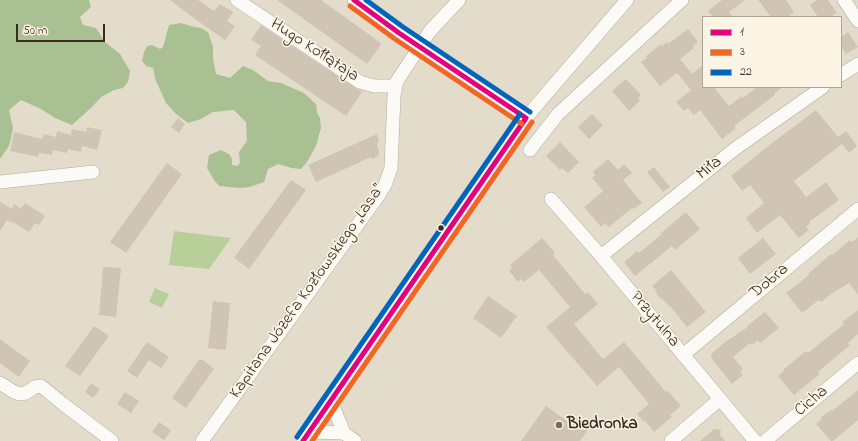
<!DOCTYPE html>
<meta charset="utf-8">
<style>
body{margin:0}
#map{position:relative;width:858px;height:441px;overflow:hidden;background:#e4dcca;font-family:"Indie Flower",sans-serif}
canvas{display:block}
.legend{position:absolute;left:702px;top:16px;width:140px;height:72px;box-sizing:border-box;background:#fcf5e5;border:1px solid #afa495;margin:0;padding:5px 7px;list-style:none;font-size:12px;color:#3b2a1e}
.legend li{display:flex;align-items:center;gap:8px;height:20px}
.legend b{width:20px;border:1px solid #afa495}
.scale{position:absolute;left:16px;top:24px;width:89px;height:18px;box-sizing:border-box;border:2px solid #3b2a1e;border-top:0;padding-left:5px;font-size:12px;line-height:14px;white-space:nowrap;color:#3b2a1e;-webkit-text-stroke:3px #fcf5e5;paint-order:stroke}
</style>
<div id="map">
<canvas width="858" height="441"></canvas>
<ul class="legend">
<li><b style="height:5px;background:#e5007d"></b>1</li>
<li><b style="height:5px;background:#f26522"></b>3</li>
<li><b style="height:5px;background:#0065bd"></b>22</li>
</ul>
<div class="scale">50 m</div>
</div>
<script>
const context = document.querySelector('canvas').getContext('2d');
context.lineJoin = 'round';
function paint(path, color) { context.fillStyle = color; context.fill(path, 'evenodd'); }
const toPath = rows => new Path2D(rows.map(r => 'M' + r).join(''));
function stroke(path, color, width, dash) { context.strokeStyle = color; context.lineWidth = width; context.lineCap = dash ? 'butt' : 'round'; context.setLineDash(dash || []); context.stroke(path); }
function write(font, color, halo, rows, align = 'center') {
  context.font = font + ' "Indie Flower",sans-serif'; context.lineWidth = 3; context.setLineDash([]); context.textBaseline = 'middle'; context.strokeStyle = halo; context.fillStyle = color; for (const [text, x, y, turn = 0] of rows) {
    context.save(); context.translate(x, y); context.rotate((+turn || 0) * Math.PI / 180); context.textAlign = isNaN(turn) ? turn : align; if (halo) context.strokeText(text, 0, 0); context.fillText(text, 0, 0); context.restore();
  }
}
const green = toPath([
 [174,231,231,238,209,269,169,265],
 [155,288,169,294,162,308,149,302]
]);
const forest = toPath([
 [0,0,89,0,91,7,80,17,83,25,96,28,105,42,120,54,130,71,128,82,123,88,114,90,101,97,92,107,72,125,55,118,41,109,21,100,9,110,13,128,9,146,0,159],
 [181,23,194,27,201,28,208,32,213,47,213,59,216,74,230,78,243,66,253,70,268,81,281,83,304,93,316,104,317,113,320,118,321,128,316,146,307,162,301,169,292,168,278,164,268,169,264,182,250,187,240,188,219,186,214,180,207,168,209,155,221,150,229,154,232,159,232,165,237,166,240,163,239,152,247,141,246,122,234,110,213,112,201,119,188,123,176,114,166,103,156,81,153,68,146,66,142,61,144,52,147,46,152,45,160,49,163,47,169,25]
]);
const building = toPath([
 [170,0,198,0,214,11,220,4,233,12,227,21,235,26,225,40,195,19],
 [277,0,321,0,381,43,380,45,381,45,367,64],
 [722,0,745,0,729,12,733,17,713,17,708,11],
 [758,0,786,0,794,12,787,17,771,17],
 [817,0,828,0,837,13,830,17,818,17,810,5],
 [261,25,362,92,346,116,255,55,261,46,251,40],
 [688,29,698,42,693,46,694,48,680,59,692,74,703,65,703,87,714,87,729,106,742,96,743,98,757,87,783,87,774,94,775,95,734,126,736,128,722,139,700,110,694,115,688,108,684,111,676,102,691,90,677,73,660,86,641,62,647,58,646,56,660,45,662,46,667,42,668,44],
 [848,32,858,47,846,54,841,47,841,37],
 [626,79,641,95,638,98,640,101,629,111,612,91],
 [816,110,838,137,846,131,857,146,849,153,842,144,794,181,806,197,826,182,839,200,809,222,810,224,806,227,809,230,799,238,780,215,757,233,746,218,764,203,750,185,742,191,731,176,768,146],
 [592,114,603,125,589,139,578,127],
 [178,118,185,124,179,133,171,127],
 [87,127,102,130,97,150,82,146,81,152,68,149,67,153,53,150,52,155,39,153,38,157,10,151,14,132,42,139,44,134,56,137,57,131,71,135,72,129,86,132],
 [377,134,379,140,377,146,379,151,378,156,372,159,371,157,316,182,308,165],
 [560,142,579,162,568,173,562,168,560,170,546,156],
 [608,159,618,170,624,164,632,173,623,180,642,203,634,209,632,208,609,227,605,223,601,227,584,207,603,191,592,178,595,175,593,172],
 [167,163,182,174,126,253,110,242],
 [654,167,670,187,663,192,647,172],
 [291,180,306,190,249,269,234,258],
 [0,202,12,209,14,204,21,209,25,203,45,216,39,225,35,223,29,232,13,222,12,223,7,220,0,231],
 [686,212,700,229,675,250,672,246,635,276,624,262,637,251,639,253,662,234,661,233],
 [858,237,858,295,849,283,831,294,821,302,819,300,802,313,786,293,809,275,808,274,831,254,832,255,850,240,852,242],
 [542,238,555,253,553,255,585,294,588,292,598,304,574,324,603,359,624,342,666,392,668,391,681,406,670,415,672,417,654,432,645,421,644,422,637,414,649,404,619,367,597,386,546,327,570,307,539,270,524,282,521,279,518,282,509,271,512,268,510,265],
 [763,238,776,254,750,274,738,258],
 [103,267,121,268,116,317,99,315],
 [671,270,706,312,687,327,670,306,669,306,663,299,662,300,655,292,657,291,652,286],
 [488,296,517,316,501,338,473,318],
 [213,301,230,303,226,350,208,348],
 [858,310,858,334,848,343,850,345,818,372,820,374,794,395,778,376,784,371,783,370,806,351,808,353,844,324,842,322],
 [765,312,779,328,760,343,758,340,752,345,750,343,733,357,743,369,740,371,743,375,732,384,712,359,711,356,713,352,728,340,748,327,747,326],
 [94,326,109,336,80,376,65,366],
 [0,339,30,361,19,377,0,363],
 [147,342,169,357,161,368,149,360,137,378,127,371],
 [199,360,203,360,214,369,186,408,172,398],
 [91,383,100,389,93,398,85,392],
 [858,390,858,420,833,441,831,441,816,424,822,419,821,417,831,410,832,411],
 [125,392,139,401,131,413,117,404],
 [546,406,570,423,574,417,590,427,580,441,521,441],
 [159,422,171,430,164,440,152,432],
 [714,429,721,430,720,435,725,441,700,441]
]);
const minor = toPath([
 [237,0,360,82,374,86,395,86],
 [354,0,399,33,526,118],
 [844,0,858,21],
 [841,75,858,64],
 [530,150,558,114,682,0],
 [0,182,93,172],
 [551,199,601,256,755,441],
 [601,256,736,148,823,87],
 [683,355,858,209],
 [0,383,14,392,20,394,26,393,35,387,41,386,63,404,112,441],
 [331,401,344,433,355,441],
 [309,432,344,433],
 [202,441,379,195,385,185,391,168,394,96,397,81,430,31,459,0],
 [303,441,526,118,541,100,627,0],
 [671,441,720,399],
 [765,441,858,363]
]);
const bus1 = toPath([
 [354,0,399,33,526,118],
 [303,441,526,118]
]);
const bus2 = toPath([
 [350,6,395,39,522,124],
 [312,441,532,122]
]);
const bus3 = toPath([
 [366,0,403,27,530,112],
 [297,437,520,114]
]);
const markers = [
 [441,228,3.5,"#3b2a1e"],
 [559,425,4,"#76685a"]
];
const streetNames = [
 ["Hugo Kołłątaja",314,51,33],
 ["Miła",710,169,-39],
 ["Dobra",770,282,-40],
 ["Kapitana Józefa Kozłowskiego „Lasa”",308,292,-55],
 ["Przytulna",654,320,50],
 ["Cicha",812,402,-40]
];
const poiNames = [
 ["Biedronka",567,425]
];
paint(green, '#b9cf9a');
paint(forest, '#a9c092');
paint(building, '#d0c5b4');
stroke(minor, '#b1aa9f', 14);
stroke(minor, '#fbfaf7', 13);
stroke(bus1, '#e5007d', 5);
stroke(bus2, '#f26522', 5);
stroke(bus3, '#0065bd', 5);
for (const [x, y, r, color] of markers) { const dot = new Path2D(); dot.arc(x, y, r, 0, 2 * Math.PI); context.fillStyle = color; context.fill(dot); stroke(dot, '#fcf5e5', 1.5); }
write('17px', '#3b2a1e', '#fcf5e5', streetNames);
write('bold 17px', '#3b2a1e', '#fcf5e5', poiNames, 'left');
</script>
